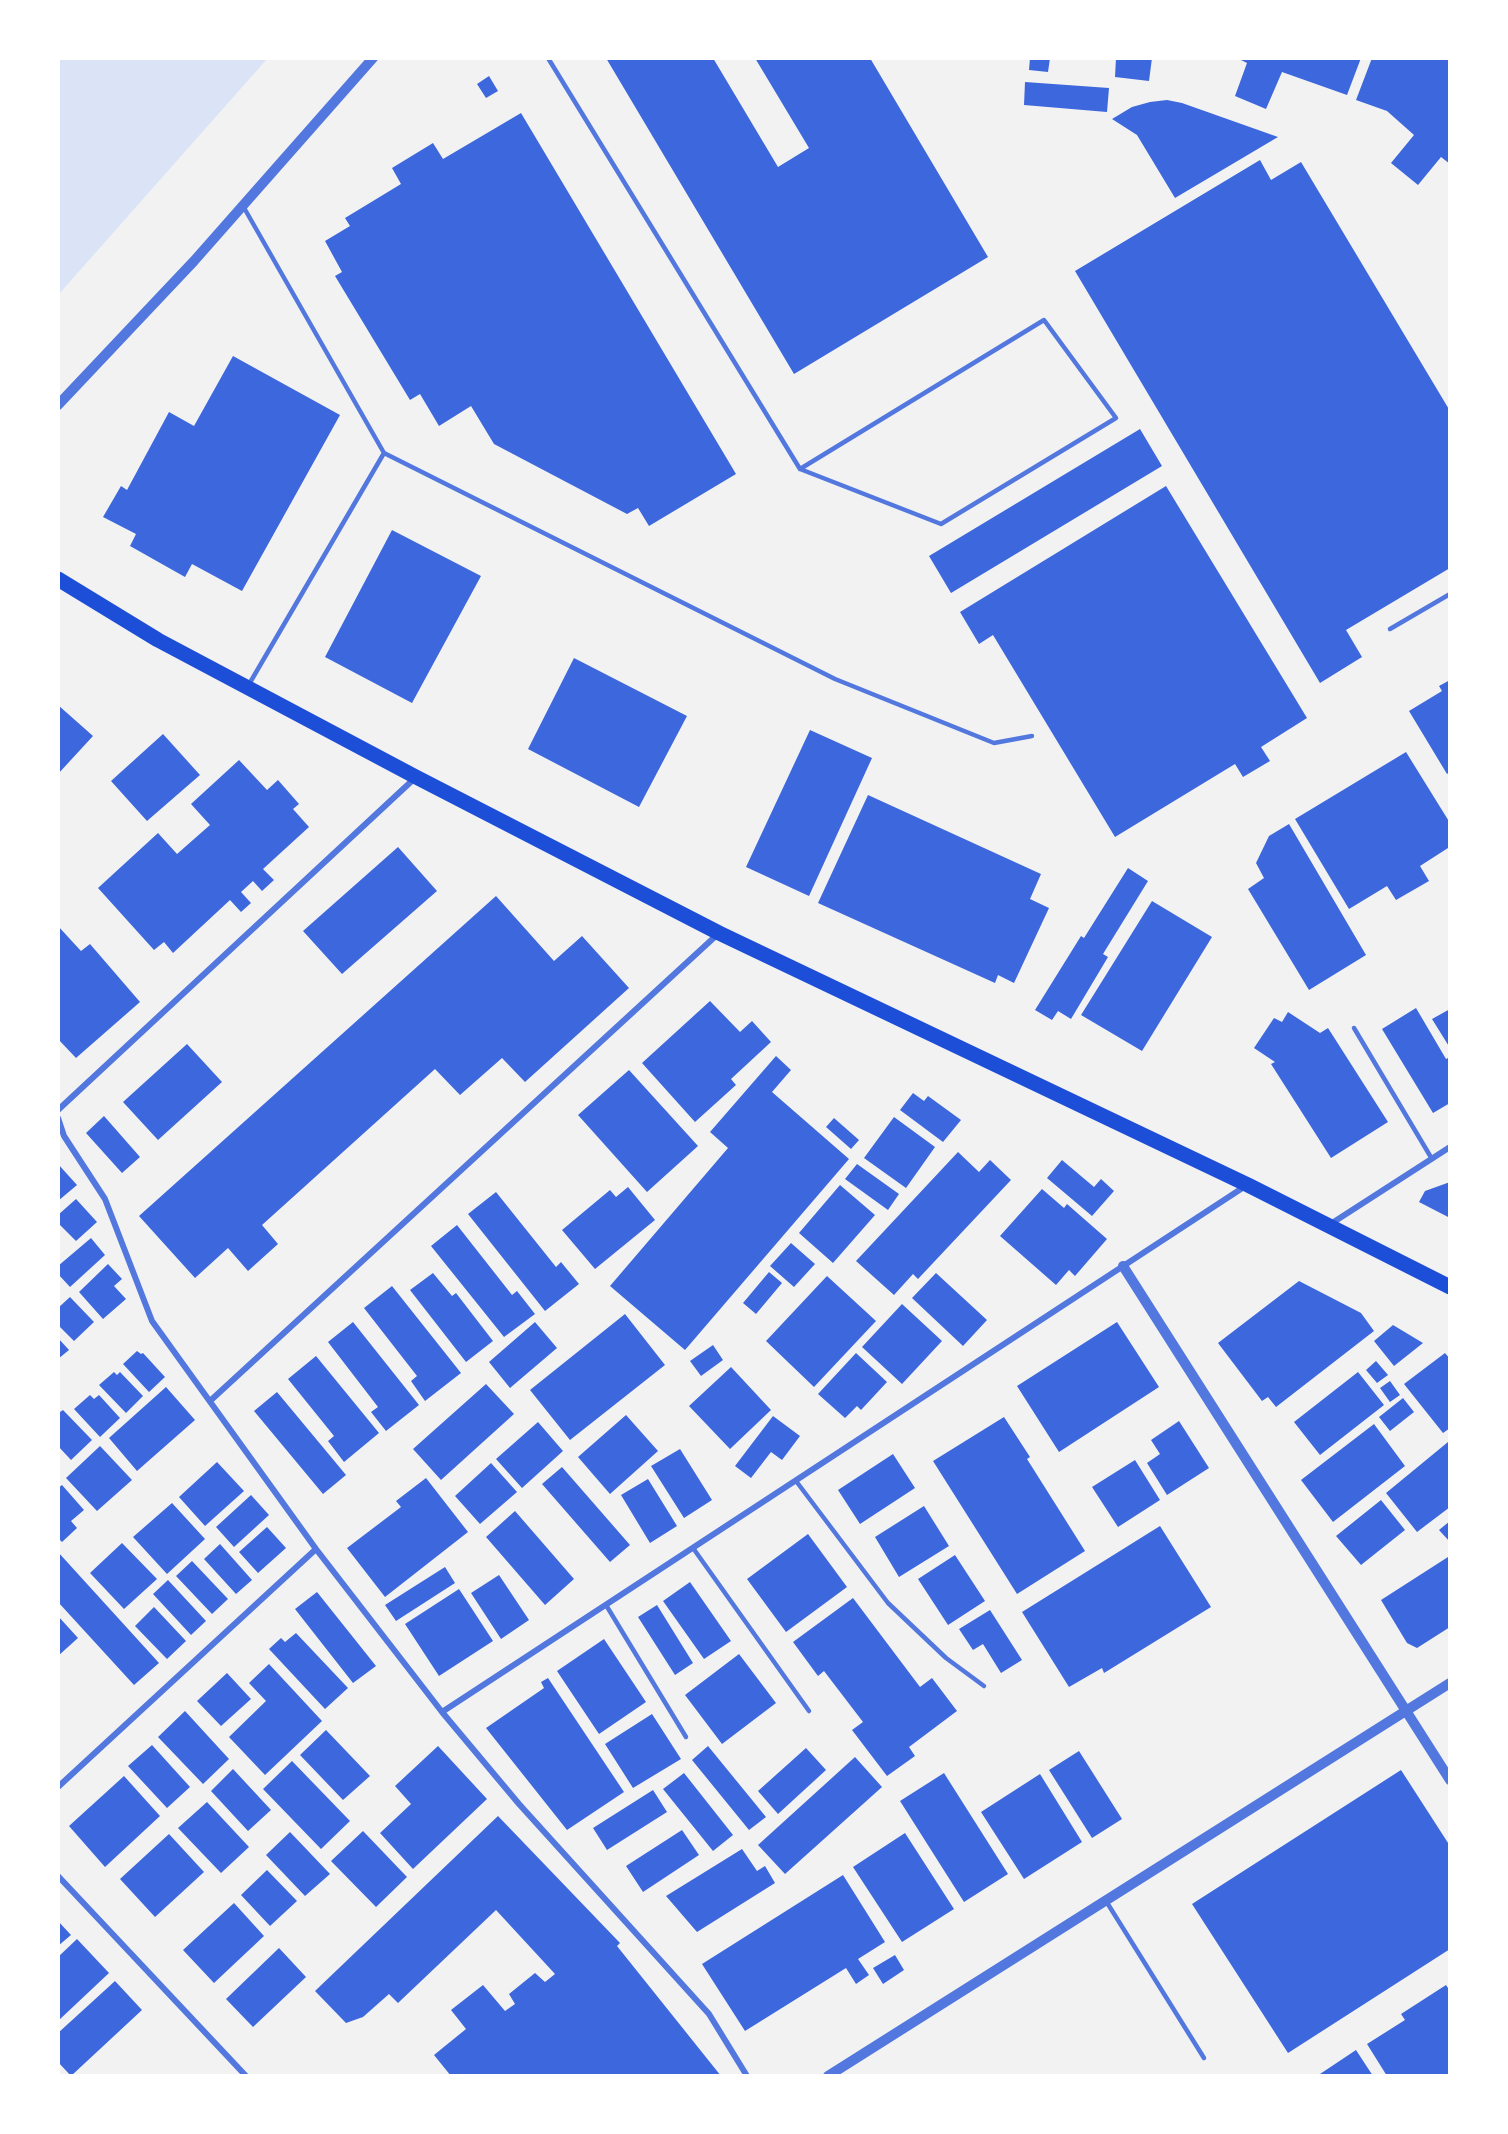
<!DOCTYPE html>
<style>
body{margin:0}
#map{position:relative;width:1508px;height:2134px;overflow:hidden;background:#f2f2f2;font-family:"Zilla Slab",serif}
canvas{display:block}
.frame{position:absolute;inset:0;border:60px solid #fff;pointer-events:none}
</style>
<div id="map">
<canvas width="1508" height="2134"></canvas>
<div class="frame"></div>
</div>
<script>
const context = document.querySelector('canvas').getContext('2d');
context.lineJoin = 'round';
function paint(path, color) { context.fillStyle = color; context.fill(path, 'evenodd'); }
const toPath = rows => new Path2D(rows.map(r => 'M' + r).join(''));
function stroke(path, color, width, dash) { context.strokeStyle = color; context.lineWidth = width; context.lineCap = dash ? 'butt' : 'round'; context.setLineDash(dash || []); context.stroke(path); }
const green = toPath([
 [59,58,267,59,59,294,58,59]
]);
const building = toPath([
 [606,58,713,58,778,167,809,148,755,58,870,58,988,257,794,374],
 [1030,58,1050,58,1048,72,1029,70],
 [1116,58,1152,58,1149,81,1115,77],
 [1237,58,1361,58,1347,95,1282,72,1266,109,1235,96,1247,63],
 [1372,58,1450,58,1450,164,1441,157,1418,185,1391,163,1414,135,1387,111,1356,100],
 [489,76,498,91,486,98,477,84],
 [1025,82,1109,88,1107,112,1024,105],
 [1167,100,1182,103,1278,137,1175,198,1137,135,1112,119,1132,107,1150,102],
 [521,113,736,474,649,526,638,508,627,514,494,444,471,406,439,426,420,394,410,400,335,276,342,272,325,241,350,226,345,218,401,184,392,168,433,143,443,159],
 [1260,160,1271,180,1301,162,1450,411,1450,568,1346,630,1362,657,1320,683,1075,271],
 [233,356,340,415,242,591,192,564,185,577,130,546,136,534,103,517,121,486,127,490,169,412,194,426],
 [1140,429,1162,466,951,593,929,556],
 [1166,486,1307,718,1261,747,1270,761,1243,777,1235,764,1115,837,993,635,979,644,960,612],
 [392,530,481,576,412,703,325,657],
 [574,658,687,716,639,807,528,749],
 [1450,680,1450,772,1447,774,1409,711,1442,691,1439,686],
 [58,705,93,736,58,774],
 [810,730,872,758,809,896,746,867],
 [163,734,200,775,147,821,111,781],
 [1406,752,1450,823,1450,846,1448,848,1420,866,1429,881,1396,900,1387,886,1349,909,1295,819],
 [239,760,267,790,278,780,299,804,293,809,309,827,263,869,274,880,262,891,253,881,241,892,251,903,241,912,230,900,173,953,164,942,154,950,98,888,158,833,177,854,210,825,191,804],
 [868,795,1041,874,1030,899,1049,908,1014,983,998,975,995,983,818,903],
 [1289,824,1366,955,1309,990,1248,889,1264,878,1256,863,1269,836],
 [398,847,437,891,342,974,303,931],
 [1128,868,1148,881,1103,954,1108,957,1071,1019,1058,1011,1052,1020,1035,1010,1081,936,1084,938],
 [496,896,554,961,582,936,629,988,525,1082,502,1058,460,1095,435,1069,262,1225,278,1244,248,1271,228,1248,195,1278,139,1216],
 [1152,901,1212,937,1142,1051,1081,1015],
 [58,926,81,951,90,944,140,1002,76,1058,58,1039],
 [710,1001,740,1032,752,1021,771,1042,731,1079,736,1085,695,1122,642,1063],
 [1416,1008,1446,1059,1450,1057,1450,1103,1433,1113,1382,1029],
 [1450,1009,1450,1048,1432,1019],
 [1288,1012,1320,1033,1328,1028,1388,1122,1331,1158,1271,1064,1275,1062,1254,1048,1274,1018,1282,1022],
 [187,1044,222,1082,158,1140,123,1102],
 [776,1056,791,1070,772,1092,849,1159,685,1350,610,1286,728,1148,710,1132],
 [629,1070,698,1146,647,1192,578,1115],
 [913,1093,924,1101,928,1096,961,1120,943,1142,900,1110],
 [104,1116,140,1157,122,1173,86,1133],
 [894,1117,935,1147,906,1188,864,1158],
 [834,1118,859,1140,851,1149,826,1127],
 [958,1152,979,1172,990,1160,1011,1180,918,1279,913,1274,894,1295,856,1261],
 [1062,1160,1094,1187,1101,1179,1114,1191,1092,1216,1047,1178],
 [58,1164,77,1185,58,1201],
 [857,1164,899,1194,888,1210,845,1179],
 [1450,1182,1450,1218,1419,1202,1425,1191],
 [840,1185,875,1215,833,1263,799,1233],
 [628,1187,655,1220,595,1269,562,1230,610,1190,616,1197],
 [1042,1189,1064,1208,1067,1204,1107,1239,1075,1276,1069,1270,1056,1285,1000,1236],
 [496,1192,556,1267,561,1262,579,1284,545,1311,468,1214],
 [76,1199,97,1222,76,1241,58,1223,58,1215],
 [457,1225,512,1295,517,1291,535,1314,504,1337,431,1246],
 [91,1238,105,1255,70,1287,58,1274,58,1266],
 [791,1243,815,1264,794,1287,770,1266],
 [108,1264,122,1279,114,1286,126,1299,103,1319,79,1292],
 [769,1272,782,1283,756,1314,743,1303],
 [433,1273,452,1296,456,1293,493,1341,466,1362,410,1290],
 [936,1273,987,1320,963,1346,912,1298],
 [827,1276,876,1321,814,1387,766,1341],
 [1299,1281,1361,1313,1374,1331,1276,1407,1268,1397,1262,1401,1218,1343],
 [392,1286,461,1373,425,1401,411,1381,417,1376,364,1308],
 [70,1297,94,1322,74,1341,58,1325,58,1308],
 [902,1304,942,1341,902,1384,862,1347],
 [625,1314,665,1365,570,1440,530,1390],
 [353,1322,419,1405,386,1431,371,1412,378,1407,328,1342],
 [535,1322,557,1348,510,1388,489,1362],
 [1117,1322,1159,1387,1059,1452,1017,1386],
 [1393,1325,1423,1343,1394,1366,1374,1341],
 [58,1338,69,1350,58,1359],
 [713,1345,723,1360,701,1376,690,1361],
 [137,1351,141,1354,143,1353,165,1377,149,1392,123,1364],
 [856,1353,887,1382,861,1410,857,1406,845,1418,818,1394],
 [1445,1353,1450,1359,1450,1428,1443,1433,1404,1384],
 [316,1356,379,1433,344,1462,328,1441,334,1436,288,1379],
 [1376,1361,1388,1375,1377,1383,1366,1370],
 [731,1367,771,1410,730,1449,689,1406],
 [114,1372,117,1375,120,1372,143,1396,126,1413,99,1385],
 [1358,1372,1384,1405,1320,1455,1294,1422],
 [1390,1381,1400,1395,1390,1402,1380,1388],
 [486,1384,514,1414,441,1480,413,1449],
 [166,1387,195,1420,137,1471,109,1438],
 [277,1392,346,1475,323,1494,254,1411],
 [90,1395,94,1399,99,1395,120,1418,100,1437,74,1409],
 [1403,1398,1414,1412,1390,1431,1379,1417],
 [58,1410,60,1412,63,1410,92,1440,71,1460,58,1446],
 [626,1415,658,1451,610,1494,578,1457],
 [773,1416,800,1436,782,1460,771,1452,751,1478,735,1466],
 [1004,1417,1030,1457,1027,1459,1085,1551,1017,1594,933,1461],
 [1179,1421,1209,1468,1167,1495,1147,1463,1160,1454,1151,1440],
 [538,1422,563,1451,522,1488,496,1459],
 [1374,1424,1405,1466,1333,1522,1301,1480],
 [1448,1442,1450,1507,1417,1532,1386,1493],
 [100,1446,132,1480,97,1511,66,1478],
 [680,1449,712,1500,684,1518,651,1466],
 [893,1454,915,1488,860,1524,838,1490],
 [1135,1460,1160,1500,1118,1527,1092,1487],
 [217,1462,244,1491,205,1526,179,1497],
 [491,1463,517,1492,480,1524,455,1496],
 [562,1467,630,1545,610,1562,542,1484],
 [426,1478,468,1532,385,1597,347,1548,401,1507,396,1501],
 [648,1479,677,1526,650,1543,621,1495],
 [62,1485,84,1510,71,1521,77,1528,62,1542,58,1538,58,1488],
 [251,1495,269,1515,234,1547,216,1527],
 [1381,1500,1405,1530,1361,1565,1336,1536],
 [172,1503,205,1539,167,1574,133,1537],
 [924,1506,949,1546,899,1577,875,1537],
 [515,1511,574,1579,545,1605,486,1537],
 [1450,1521,1450,1542,1439,1530],
 [1160,1526,1211,1607,1104,1673,1102,1668,1069,1687,1022,1612],
 [267,1527,286,1548,258,1573,239,1552],
 [808,1534,847,1587,786,1632,747,1579],
 [122,1543,157,1579,124,1609,90,1573],
 [220,1544,252,1580,236,1594,204,1559],
 [58,1552,159,1663,134,1685,58,1602],
 [955,1555,985,1601,948,1625,918,1579],
 [1448,1557,1450,1559,1450,1627,1417,1648,1407,1643,1381,1600],
 [192,1561,228,1599,212,1614,176,1576],
 [445,1567,455,1583,396,1621,385,1605],
 [499,1575,529,1620,501,1639,471,1593],
 [168,1580,206,1621,191,1635,153,1594],
 [690,1582,731,1641,704,1659,663,1601],
 [459,1589,493,1641,439,1676,405,1624],
 [317,1592,376,1666,353,1683,295,1609],
 [853,1598,920,1687,932,1678,957,1711,909,1747,915,1756,887,1776,852,1730,863,1722,824,1671,818,1676,793,1642],
 [657,1605,693,1663,675,1675,638,1617],
 [154,1607,186,1641,167,1659,135,1626],
 [990,1610,1022,1660,1001,1673,983,1644,973,1650,959,1629],
 [58,1616,78,1638,58,1656],
 [296,1633,348,1688,325,1709,269,1649,281,1638,285,1642],
 [604,1639,646,1702,599,1734,557,1671],
 [739,1654,776,1703,722,1744,685,1695],
 [269,1664,322,1721,265,1775,229,1737,266,1701,249,1683],
 [227,1673,251,1699,221,1726,197,1701],
 [548,1678,624,1792,567,1830,486,1728,544,1688,541,1682],
 [185,1711,229,1759,203,1784,158,1737],
 [652,1714,681,1759,633,1788,605,1744],
 [326,1730,370,1776,343,1800,300,1755],
 [152,1745,190,1787,167,1808,128,1766],
 [438,1746,487,1799,413,1869,380,1833,411,1804,395,1786],
 [708,1746,766,1817,749,1830,692,1760],
 [806,1748,826,1770,778,1814,758,1791],
 [1079,1751,1122,1819,1092,1838,1049,1770],
 [855,1757,882,1787,785,1874,758,1845],
 [292,1761,350,1821,321,1849,263,1789],
 [233,1769,271,1810,248,1831,211,1791],
 [1401,1770,1450,1846,1450,1949,1288,2053,1192,1904],
 [684,1773,733,1835,713,1851,663,1789],
 [944,1773,1008,1874,964,1902,900,1801],
 [1040,1774,1082,1842,1024,1879,981,1812],
 [124,1776,160,1816,105,1867,69,1826],
 [653,1790,667,1812,607,1850,593,1828],
 [207,1802,249,1847,221,1873,178,1828],
 [498,1816,620,1943,617,1946,721,2076,451,2076,434,2055,466,2029,451,2010,483,1985,505,2011,515,2004,509,1994,535,1973,545,1982,555,1974,496,1910,398,2003,389,1994,363,2017,346,2023,315,1991],
 [682,1830,699,1855,643,1892,626,1866],
 [363,1831,407,1877,376,1907,331,1861],
 [290,1832,330,1874,305,1896,266,1855],
 [905,1833,954,1909,902,1942,853,1867],
 [169,1834,204,1872,155,1917,120,1879],
 [742,1849,757,1871,765,1866,775,1883,697,1932,666,1896],
 [267,1870,297,1901,270,1926,241,1895],
 [843,1875,885,1942,858,1959,869,1975,856,1984,846,1968,745,2031,702,1964],
 [234,1903,264,1936,214,1983,183,1950],
 [58,1921,71,1935,58,1946],
 [77,1939,109,1973,58,2021,58,1957],
 [279,1948,306,1977,253,2027,226,1999],
 [895,1955,904,1970,883,1984,873,1968],
 [115,1981,142,2010,71,2076,58,2062,58,2033],
 [1446,1985,1450,1991,1450,2076,1387,2076,1367,2044,1405,2020,1401,2014],
 [1356,2050,1373,2076,1317,2076]
]);
const service = toPath([
 [548,58,800,469,941,524,1116,418,1044,320,800,469],
 [243,206,384,453,835,679,994,743,1032,736],
 [1390,629,1450,594],
 [248,686,384,453],
 [1354,1028,1432,1159],
 [796,1481,888,1603,946,1658,984,1686],
 [693,1548,809,1711],
 [606,1605,686,1737],
 [1106,1901,1204,2058]
]);
const minor = toPath([
 [58,1110,415,778],
 [58,1118,64,1136,105,1199,152,1321,316,1549,442,1712,519,1804,709,2014,747,2076],
 [1329,1225,1450,1147],
 [210,1401,719,933],
 [442,1712,1247,1185],
 [58,1787,316,1549],
 [58,1876,246,2076]
]);
const tertiary = toPath([
 [58,405,194,261,373,58],
 [1123,1266,1450,1780],
 [828,2076,1450,1683]
]);
const primary = toPath([
 [58,579,158,640,416,777,719,933,1248,1185,1450,1287]
]);
paint(green, '#dbe4f7');
paint(building, '#3d67dc');
stroke(service, '#5277de', 4.5);
stroke(minor, '#5277de', 6);
stroke(tertiary, '#5277de', 10);
stroke(primary, '#1d4ed8', 15);
</script>
